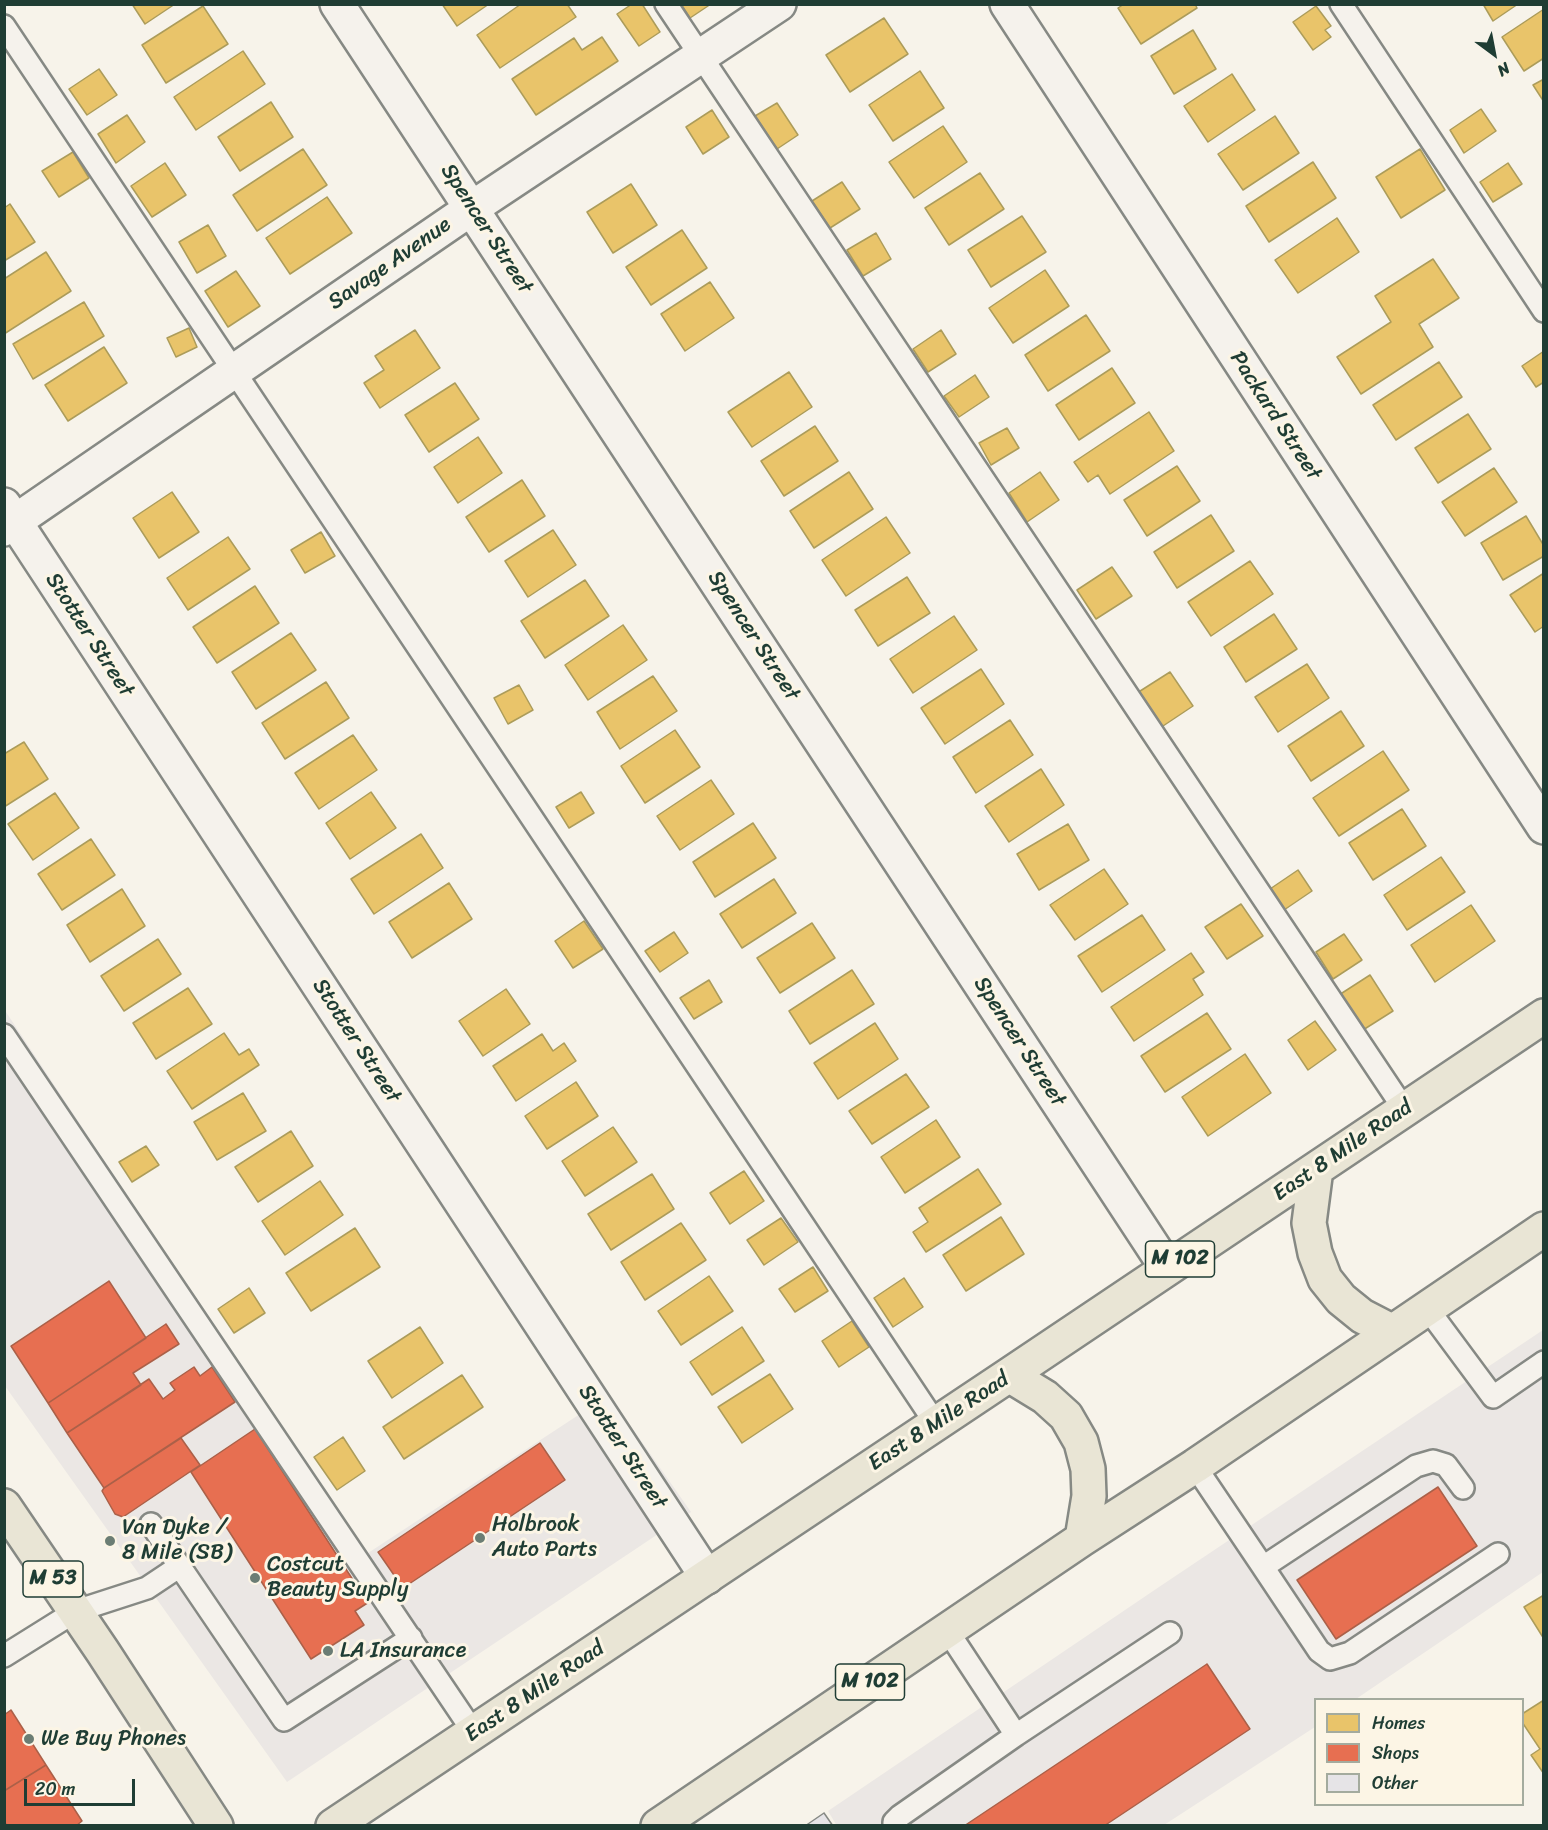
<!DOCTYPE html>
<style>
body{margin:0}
#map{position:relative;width:1548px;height:1830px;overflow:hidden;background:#f7f3ea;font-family:Sriracha,sans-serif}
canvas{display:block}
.frame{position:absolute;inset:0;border:6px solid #1f3d34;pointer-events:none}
.legend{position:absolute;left:1314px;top:1698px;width:210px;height:108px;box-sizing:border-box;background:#fcf5e5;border:2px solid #a4ab9e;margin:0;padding:8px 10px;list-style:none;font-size:18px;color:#1f3d34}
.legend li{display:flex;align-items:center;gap:12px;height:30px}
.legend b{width:30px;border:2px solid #a4ab9e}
.north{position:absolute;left:1464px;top:24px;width:60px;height:60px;-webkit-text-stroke:4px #fcf5e5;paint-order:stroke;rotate:148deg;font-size:16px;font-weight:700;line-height:24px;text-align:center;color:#1f3d34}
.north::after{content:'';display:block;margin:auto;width:21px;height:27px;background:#1f3d34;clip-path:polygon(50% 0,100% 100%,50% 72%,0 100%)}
.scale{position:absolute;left:24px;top:1779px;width:111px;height:27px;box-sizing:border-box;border:3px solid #1f3d34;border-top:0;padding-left:8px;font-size:18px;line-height:21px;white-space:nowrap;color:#1f3d34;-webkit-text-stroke:4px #fcf5e5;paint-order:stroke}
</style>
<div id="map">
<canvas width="1548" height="1830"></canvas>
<div class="frame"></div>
<ul class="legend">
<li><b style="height:16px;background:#e9c46a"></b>Homes</li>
<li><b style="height:16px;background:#e76f51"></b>Shops</li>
<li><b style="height:16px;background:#e6e4e7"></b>Other</li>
</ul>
<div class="north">N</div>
<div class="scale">20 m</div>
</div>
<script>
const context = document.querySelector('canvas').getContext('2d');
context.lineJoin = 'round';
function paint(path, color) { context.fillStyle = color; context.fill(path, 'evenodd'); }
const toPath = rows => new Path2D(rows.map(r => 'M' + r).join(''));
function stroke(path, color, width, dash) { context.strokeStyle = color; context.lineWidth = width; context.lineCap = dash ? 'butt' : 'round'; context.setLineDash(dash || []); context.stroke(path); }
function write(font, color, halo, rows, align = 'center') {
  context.font = font + ' Sriracha,sans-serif'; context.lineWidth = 6; context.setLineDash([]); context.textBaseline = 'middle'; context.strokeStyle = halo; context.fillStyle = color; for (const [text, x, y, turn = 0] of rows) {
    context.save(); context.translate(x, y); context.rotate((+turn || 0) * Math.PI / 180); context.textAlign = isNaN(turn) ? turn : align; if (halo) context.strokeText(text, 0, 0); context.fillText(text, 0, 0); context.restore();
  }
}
const built = toPath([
 [4,1009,365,1555,609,1395,691,1512,287,1782,5,1386],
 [1543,1330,1543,1572,1356,1699,1316,1700,1315,1727,1164,1825,837,1826,828,1811,1159,1587]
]);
const homes = toPath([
 [132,4,175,4,145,24,132,4],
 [442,4,489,4,457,26,442,4],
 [521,4,567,4,576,17,500,68,477,35,521,4],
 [632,4,642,4,660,32,639,46,617,14,632,4],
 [681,4,711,4,690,18,681,4],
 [1124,4,1195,4,1197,8,1141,44,1118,8,1124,4],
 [1483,4,1518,4,1493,21,1483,4],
 [203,6,228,44,166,83,142,45,203,6],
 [1316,6,1331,26,1325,30,1331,37,1313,50,1293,22,1316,6],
 [1544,9,1544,58,1524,71,1502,37,1544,9],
 [884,18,908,54,850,92,826,55,884,18],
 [1193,30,1216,69,1174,94,1151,56,1193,30],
 [602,37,618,61,536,115,512,79,574,38,582,50,602,37],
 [243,51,265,84,196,130,174,97,243,51],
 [99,69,117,95,87,115,69,89,99,69],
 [920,71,944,108,893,141,869,105,920,71],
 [1232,74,1255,110,1208,142,1184,106,1232,74],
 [1544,79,1544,102,1533,85,1544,79],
 [271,102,293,137,240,171,218,137,271,102],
 [777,103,798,135,777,149,755,116,777,103],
 [1481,109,1496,131,1464,153,1450,130,1481,109],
 [712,110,729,137,703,154,686,127,712,110],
 [127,115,145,142,116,163,98,134,127,115],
 [1275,116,1299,153,1243,190,1218,154,1275,116],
 [943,126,967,162,914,198,889,162,943,126],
 [303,149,327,185,257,231,233,195,303,149],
 [1420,149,1445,190,1401,218,1376,177,1420,149],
 [73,152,89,178,59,197,42,171,73,152],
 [1313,162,1336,198,1269,242,1246,206,1313,162],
 [165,163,186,195,152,217,131,186,165,163],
 [1508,163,1522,184,1493,202,1480,182,1508,163],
 [980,173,1004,209,949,245,925,208,980,173],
 [842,182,860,209,830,228,812,201,842,182],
 [631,184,657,225,613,253,587,212,631,184],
 [327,197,352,233,290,274,266,238,327,197],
 [10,204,35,242,4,261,4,208,10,204],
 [1022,216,1046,252,991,287,968,250,1022,216],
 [1337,218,1359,252,1298,293,1275,260,1337,218],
 [208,225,226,256,197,273,179,242,208,225],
 [682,230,707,268,651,305,626,267,682,230],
 [876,233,891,259,863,276,847,250,876,233],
 [46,252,71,291,4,334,4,279,46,252],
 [1433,259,1459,298,1419,324,1433,347,1361,394,1337,357,1391,322,1375,296,1433,259],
 [1045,270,1069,306,1013,343,989,308,1045,270],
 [236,271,260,306,228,327,205,291,236,271],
 [710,282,734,318,685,351,661,314,710,282],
 [84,302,104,336,33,379,13,344,84,302],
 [1086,315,1110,351,1048,391,1025,355,1086,315],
 [189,328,197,347,176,357,167,338,189,328],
 [415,330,440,368,380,408,364,383,384,370,375,356,415,330],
 [941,330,956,354,928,372,913,349,941,330],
 [104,347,127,383,68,421,45,385,104,347],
 [1544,351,1544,382,1536,387,1522,366,1544,351],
 [1439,362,1462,397,1396,440,1373,405,1439,362],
 [1112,368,1135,403,1079,440,1056,405,1112,368],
 [789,372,812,407,752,447,728,412,789,372],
 [975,375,989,397,959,417,944,396,975,375],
 [455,383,479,419,429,452,405,415,455,383],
 [1149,412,1174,451,1110,494,1098,475,1088,482,1074,462,1149,412],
 [1468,414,1491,449,1438,483,1415,448,1468,414],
 [815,426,838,461,784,496,761,461,815,426],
 [1007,428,1019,448,991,465,979,443,1007,428],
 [478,437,502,473,458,503,434,467,478,437],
 [1177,466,1200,501,1147,536,1124,500,1177,466],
 [1494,468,1517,502,1465,536,1442,502,1494,468],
 [849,472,873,509,814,548,790,511,849,472],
 [1040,472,1059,500,1027,522,1009,493,1040,472],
 [522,480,545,516,489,552,466,517,522,480],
 [172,492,199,532,159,558,133,518,172,492],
 [1211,515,1234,551,1177,588,1154,552,1211,515],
 [1526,516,1544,546,1544,556,1503,580,1481,543,1526,516],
 [886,517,910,553,846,596,822,560,886,517],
 [553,530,576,565,528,597,505,561,553,530],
 [321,532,335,556,305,573,291,550,321,532],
 [228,537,250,569,188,610,167,578,228,537],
 [1250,561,1273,594,1211,636,1188,602,1250,561],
 [1112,567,1132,596,1096,619,1077,590,1112,567],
 [1544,573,1544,626,1535,632,1510,595,1544,573],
 [907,577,930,613,878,646,855,610,907,577],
 [585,580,609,616,545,658,521,621,585,580],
 [255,586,279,623,217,663,193,627,255,586],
 [1274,614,1297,649,1246,682,1224,647,1274,614],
 [954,616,977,650,913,693,890,659,954,616],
 [623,625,647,660,588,700,565,665,623,625],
 [291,633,316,670,256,709,232,672,291,633],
 [1307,664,1329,698,1278,732,1255,697,1307,664],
 [981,669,1004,704,945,744,921,708,981,669],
 [1170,672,1193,706,1160,728,1137,693,1170,672],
 [653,676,677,711,620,749,597,712,653,676],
 [326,682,349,718,285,759,262,723,326,682],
 [519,685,533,710,508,724,494,698,519,685],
 [1341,711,1364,746,1311,781,1288,746,1341,711],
 [1010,720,1033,755,976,793,953,757,1010,720],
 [675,730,700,767,645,803,621,766,675,730],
 [353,735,377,770,319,809,295,773,353,735],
 [24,742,48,779,4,807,4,754,24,742],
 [1383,751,1409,790,1339,836,1313,798,1383,751],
 [1041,769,1064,805,1009,842,985,806,1041,769],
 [711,780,734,814,680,850,657,816,711,780],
 [371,792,396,828,350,859,326,823,371,792],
 [581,792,594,813,569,828,556,807,581,792],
 [55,793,79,828,33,860,8,824,55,793],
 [1402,809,1426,846,1373,880,1349,843,1402,809],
 [753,823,776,858,715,897,693,862,753,823],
 [1068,824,1089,860,1039,890,1017,854,1068,824],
 [421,834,443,868,374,914,351,879,421,834],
 [91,839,115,875,62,910,38,874,91,839],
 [1441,857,1465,892,1407,930,1384,895,1441,857],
 [1104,869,1128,904,1075,940,1050,905,1104,869],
 [1298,870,1312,891,1284,910,1270,889,1298,870],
 [774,879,796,913,742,948,720,914,774,879],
 [449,883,472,919,412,958,389,922,449,883],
 [122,889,145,926,90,962,67,925,122,889],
 [1241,904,1263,936,1227,959,1205,927,1241,904],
 [1471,905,1495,941,1435,982,1411,945,1471,905],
 [1142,915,1165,950,1102,992,1078,956,1142,915],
 [584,921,603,949,573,968,555,941,584,921],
 [812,923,835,958,780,993,757,958,812,923],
 [674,932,688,953,660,972,645,951,674,932],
 [1344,934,1362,960,1333,979,1316,952,1344,934],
 [158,939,181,974,124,1011,101,976,158,939],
 [1191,953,1204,972,1193,979,1203,995,1134,1041,1111,1007,1191,953],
 [852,970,874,1004,810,1044,789,1011,852,970],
 [1370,975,1393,1011,1363,1030,1339,995,1370,975],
 [709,980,722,1002,694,1019,680,998,709,980],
 [188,988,212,1024,156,1059,133,1023,188,988],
 [506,989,530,1024,483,1056,459,1021,506,989],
 [1207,1013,1231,1049,1165,1092,1141,1056,1207,1013],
 [1315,1021,1336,1050,1308,1070,1288,1040,1315,1021],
 [875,1023,898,1059,838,1099,814,1063,875,1023],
 [224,1033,239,1055,249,1049,259,1065,192,1109,167,1071,224,1033],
 [542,1034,553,1051,564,1043,576,1061,516,1101,493,1066,542,1034],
 [1245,1054,1271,1093,1208,1136,1182,1097,1245,1054],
 [906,1074,929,1107,872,1144,849,1111,906,1074],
 [576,1082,598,1116,547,1149,525,1116,576,1082],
 [243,1093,266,1131,217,1160,194,1122,243,1093],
 [936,1120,960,1157,905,1193,881,1157,936,1120],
 [613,1127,637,1162,585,1196,562,1161,613,1127],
 [291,1131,313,1166,258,1202,235,1167,291,1131],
 [146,1146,159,1165,132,1182,119,1162,146,1146],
 [978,1169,1001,1204,926,1252,913,1232,928,1222,919,1208,978,1169],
 [744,1171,764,1201,730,1224,710,1193,744,1171],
 [652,1174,674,1209,611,1250,588,1214,652,1174],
 [320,1181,343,1215,285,1255,262,1221,320,1181],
 [1001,1217,1024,1254,966,1291,943,1255,1001,1217],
 [781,1218,798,1242,764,1265,747,1240,781,1218],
 [681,1223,706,1260,645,1300,621,1262,681,1223],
 [355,1228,380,1267,311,1311,286,1273,355,1228],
 [813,1267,828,1291,795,1312,779,1289,813,1267],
 [709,1276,733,1311,681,1345,658,1311,709,1276],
 [904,1278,923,1307,893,1327,874,1298,904,1278],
 [249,1288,265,1313,234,1333,218,1309,249,1288],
 [852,1321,869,1347,839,1367,822,1341,852,1321],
 [420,1327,443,1363,392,1398,368,1361,420,1327],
 [742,1327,764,1361,712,1395,690,1362,742,1327],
 [770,1374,793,1409,742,1443,718,1407,770,1374],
 [462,1375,483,1407,404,1459,383,1427,462,1375],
 [343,1437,365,1471,337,1490,314,1457,343,1437],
 [1544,1595,1544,1639,1524,1607,1544,1595],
 [1544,1700,1544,1774,1531,1755,1540,1749,1522,1722,1522,1714,1544,1700]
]);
const shops = toPath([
 [109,1281,146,1338,48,1403,11,1346,109,1281],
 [166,1324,179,1344,133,1373,141,1385,67,1433,48,1403,166,1324],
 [194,1367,200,1376,212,1367,235,1402,104,1488,67,1433,149,1379,163,1399,175,1390,170,1383,194,1367],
 [255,1429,355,1583,351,1585,356,1592,361,1589,369,1602,355,1611,364,1625,311,1659,191,1472,255,1429],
 [181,1438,200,1465,123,1517,115,1514,102,1491,104,1488,181,1438],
 [540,1443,565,1480,403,1588,378,1552,540,1443],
 [1438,1487,1477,1546,1336,1639,1297,1580,1438,1487],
 [1207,1664,1250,1729,1104,1826,964,1826,1207,1664],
 [11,1710,46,1765,4,1791,4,1715,11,1710],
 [46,1765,82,1821,76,1826,7,1826,4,1821,4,1791,46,1765]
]);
const building = toPath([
 [824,1813,833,1826,805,1826,824,1813]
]);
const service = toPath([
 [666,4,1404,1109],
 [1341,4,1544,311],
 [4,26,936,1424],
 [4,1035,474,1733],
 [1427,1308,1493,1397,1544,1362],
 [1195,1466,1263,1567,1416,1466,1433,1461,1446,1465,1463,1488],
 [151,1524,284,1720,411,1638],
 [1263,1567,1319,1651,1330,1659,1350,1653,1498,1554],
 [4,1656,76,1611,147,1588,180,1566],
 [1016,1735,1170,1633],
 [894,1826,894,1822,900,1816,1016,1735,947,1630]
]);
const minor = toPath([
 [337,4,1167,1268],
 [1007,4,1544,827],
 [4,505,707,1577],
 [4,529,472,208,779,4]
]);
const primary = toPath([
 [4,1506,103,1652,216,1826]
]);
const trunk = toPath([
 [1316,1169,1309,1223,1315,1253,1325,1279,1341,1299,1362,1316,1391,1331],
 [1009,1375,1045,1397,1066,1416,1081,1442,1088,1469,1089,1496,1082,1539],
 [333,1826,1009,1375,1544,1016],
 [658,1826,1082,1539,1195,1466,1544,1229]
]);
const markers = [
 [480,1538,6,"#6b7d74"],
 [110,1541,6,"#6b7d74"],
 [255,1578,6,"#6b7d74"],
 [328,1651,6,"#6b7d74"],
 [29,1739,6,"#6b7d74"]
];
const shields = [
 [1180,1259,69],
 [53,1579,60],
 [870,1682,69]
];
const shieldNames = [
 ["M 102",1180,1259],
 ["M 53",53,1579],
 ["M 102",870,1682]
];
const streetNames = [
 ["Spencer Street",486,229,57],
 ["Savage Avenue",390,264,-35],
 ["Packard Street",1275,416,57],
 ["Stotter Street",89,635,57],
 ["Spencer Street",753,636,57],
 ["Stotter Street",356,1041,57],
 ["Spencer Street",1019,1042,57],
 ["East 8 Mile Road",1343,1151,-34],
 ["East 8 Mile Road",939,1422,-33],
 ["Stotter Street",622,1447,57],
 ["East 8 Mile Road",535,1692,-34]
];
const poiNames = [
 ["Holbrook",492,1525],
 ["Auto Parts",492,1550],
 ["Van Dyke /",122,1528],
 ["8 Mile (SB)",122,1553],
 ["Costcut",267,1565],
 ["Beauty Supply",267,1590],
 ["LA Insurance",340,1651],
 ["We Buy Phones",41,1739]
];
paint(built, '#ebe7e4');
paint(homes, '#e9c46a');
stroke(homes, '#ac9c5a', 1.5);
paint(shops, '#e76f51');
stroke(shops, '#ab6048', 1.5);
paint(building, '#e6e4e7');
stroke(building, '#868984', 1.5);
stroke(service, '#868984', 26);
stroke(minor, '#868984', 38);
stroke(primary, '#868984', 38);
stroke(trunk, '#868984', 38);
stroke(service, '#f5f2ec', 21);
stroke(minor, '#f5f2ec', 33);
stroke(primary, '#e9e5d5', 33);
stroke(trunk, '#e9e5d5', 33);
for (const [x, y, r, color] of markers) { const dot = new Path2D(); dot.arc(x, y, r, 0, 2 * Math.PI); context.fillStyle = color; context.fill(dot); stroke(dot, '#fcf5e5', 2); }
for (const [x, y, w] of shields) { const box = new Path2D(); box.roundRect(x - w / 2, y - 18, w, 36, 4.5); context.fillStyle = '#fcf5e5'; context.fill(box); stroke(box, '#1f3d34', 1.5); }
write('bold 21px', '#1f3d34', null, shieldNames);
write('22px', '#1f3d34', '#fcf5e5', streetNames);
write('22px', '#1f3d34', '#fcf5e5', poiNames, 'left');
</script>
